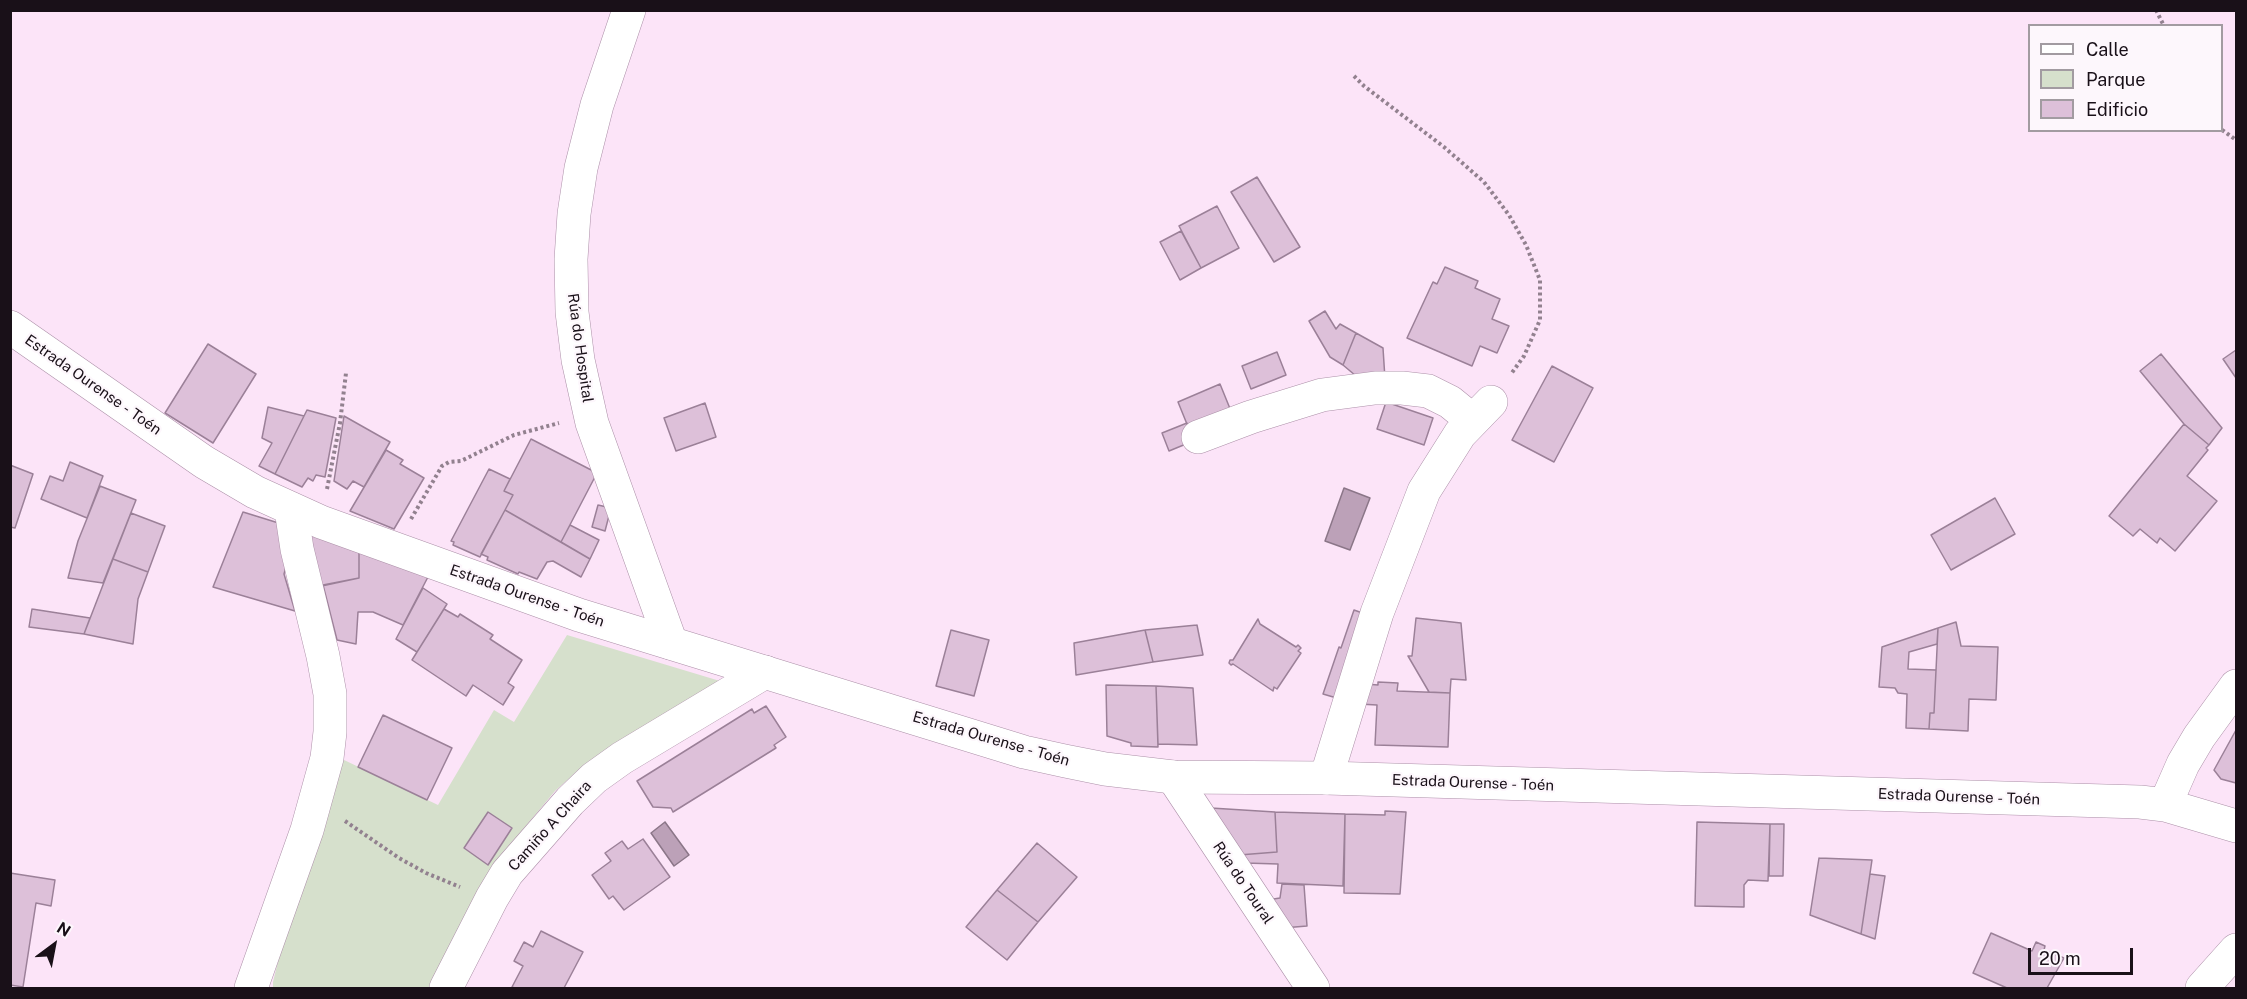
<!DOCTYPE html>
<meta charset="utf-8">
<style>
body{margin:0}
#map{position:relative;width:2247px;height:999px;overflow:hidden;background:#fce4f8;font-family:"Public Sans",sans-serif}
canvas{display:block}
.frame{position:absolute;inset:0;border:12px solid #191018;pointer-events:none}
.legend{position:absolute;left:2028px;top:24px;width:195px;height:108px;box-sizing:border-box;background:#fdf7fc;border:2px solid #a29ba1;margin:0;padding:8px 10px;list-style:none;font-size:18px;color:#191018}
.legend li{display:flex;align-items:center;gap:12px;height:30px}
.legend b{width:30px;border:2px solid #a29ba1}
.north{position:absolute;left:24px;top:915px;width:60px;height:60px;-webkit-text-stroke:4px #fdf7fc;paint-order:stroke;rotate:32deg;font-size:16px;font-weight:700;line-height:24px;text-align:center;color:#191018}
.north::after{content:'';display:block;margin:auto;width:21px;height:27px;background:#191018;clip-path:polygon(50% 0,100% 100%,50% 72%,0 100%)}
.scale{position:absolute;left:2028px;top:948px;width:105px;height:27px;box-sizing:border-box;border:3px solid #191018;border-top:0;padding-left:8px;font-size:18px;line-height:21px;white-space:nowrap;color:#191018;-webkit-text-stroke:4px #fdf7fc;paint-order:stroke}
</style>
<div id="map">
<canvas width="2247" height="999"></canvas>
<div class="frame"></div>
<ul class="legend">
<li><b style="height:8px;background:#fff"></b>Calle</li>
<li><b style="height:16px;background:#d6e0cc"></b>Parque</li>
<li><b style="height:16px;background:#ddc0d9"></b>Edificio</li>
</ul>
<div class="north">N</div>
<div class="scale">20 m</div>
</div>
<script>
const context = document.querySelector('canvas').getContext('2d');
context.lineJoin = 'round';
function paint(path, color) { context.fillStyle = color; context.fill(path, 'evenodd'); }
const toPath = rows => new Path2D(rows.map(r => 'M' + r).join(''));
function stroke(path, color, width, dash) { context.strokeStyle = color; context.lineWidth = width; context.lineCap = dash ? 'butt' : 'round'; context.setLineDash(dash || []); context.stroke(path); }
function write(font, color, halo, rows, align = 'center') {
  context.font = font + ' "Public Sans",sans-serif'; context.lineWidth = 4.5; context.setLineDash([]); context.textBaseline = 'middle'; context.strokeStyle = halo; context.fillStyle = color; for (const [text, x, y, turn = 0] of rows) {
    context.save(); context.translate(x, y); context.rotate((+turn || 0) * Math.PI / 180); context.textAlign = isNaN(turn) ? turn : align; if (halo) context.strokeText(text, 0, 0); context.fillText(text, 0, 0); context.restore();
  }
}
const green = toPath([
 [567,635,720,681,588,762,555,791,492,867,431,988,273,988,273,982,280,953,342,759,438,805,494,710,514,722]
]);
const water = toPath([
 [1344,488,1370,498,1350,550,1325,541,1344,488],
 [665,822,689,855,674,866,651,833,665,822]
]);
const building = toPath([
 [1257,177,1300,247,1274,262,1231,192,1257,177],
 [1217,206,1239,248,1201,268,1179,226,1217,206],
 [1181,231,1201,268,1180,280,1160,242,1181,231],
 [1445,267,1478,281,1475,288,1500,299,1492,319,1509,326,1497,353,1480,346,1472,366,1407,338,1433,282,1437,284,1445,267],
 [1325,311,1336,329,1340,324,1356,333,1343,365,1330,357,1309,321,1325,311],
 [1356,333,1383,348,1385,379,1356,376,1343,365,1356,333],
 [208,344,256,374,213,443,165,413,208,344],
 [2236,350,2236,378,2223,359,2236,350],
 [1277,352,1286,375,1251,389,1242,366,1277,352],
 [2161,354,2222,428,2209,445,2184,424,2140,371,2161,354],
 [1552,366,1593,388,1554,462,1512,440,1552,366],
 [1220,384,1233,416,1191,434,1178,402,1220,384],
 [1386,402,1433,418,1424,445,1377,429,1386,402],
 [705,403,716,437,676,451,664,418,705,403],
 [268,407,304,416,275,474,259,466,272,443,262,438,268,407],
 [307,410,336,418,325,477,316,475,313,481,308,478,302,487,275,474,307,410],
 [344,416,390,442,364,487,353,481,347,489,334,481,344,416],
 [1187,423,1191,434,1186,444,1169,451,1162,433,1187,423],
 [2184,424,2209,445,2206,448,2208,450,2187,476,2217,501,2175,551,2160,538,2157,543,2140,529,2133,536,2109,516,2184,424],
 [531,439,597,473,561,542,505,510,513,495,504,491,531,439],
 [386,450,403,460,400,464,424,478,394,529,350,511,386,450],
 [70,462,103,476,87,518,41,499,50,476,63,481,70,462],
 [10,465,33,474,15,528,10,527,10,465],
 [489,469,510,479,504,491,513,495,480,557,453,545,454,542,451,541,489,469],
 [100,486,136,500,103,583,68,578,78,541,100,486],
 [1995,498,2015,534,1951,570,1931,535,1995,498],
 [598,505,611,508,605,531,592,527,598,505],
 [505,510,590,559,581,577,553,561,547,562,537,579,519,572,518,574,487,560,488,557,481,554,505,510],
 [243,512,285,525,289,556,284,574,295,611,213,587,243,512],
 [131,513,165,526,148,572,113,559,131,513],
 [570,525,599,540,590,559,561,542,570,525],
 [312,535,359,549,359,578,317,587,302,539,312,535],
 [359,549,429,575,403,625,373,612,358,612,356,644,337,640,323,585,359,578,359,549],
 [113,559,148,572,138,599,133,644,84,634,113,559],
 [423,588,447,604,417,652,396,639,423,588],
 [32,609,90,618,84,634,29,627,32,609],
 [444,609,458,617,460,614,493,635,490,639,522,660,508,683,514,687,503,705,473,685,466,696,412,660,444,609],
 [1354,610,1368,615,1340,699,1323,694,1339,647,1341,648,1354,610],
 [1416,618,1461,623,1466,680,1451,679,1450,693,1429,692,1408,656,1412,656,1416,618],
 [1258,619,1260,624,1296,647,1298,645,1301,648,1298,651,1301,653,1277,689,1274,687,1273,691,1233,664,1231,665,1229,663,1230,660,1233,660,1258,619],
 [1956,622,1961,646,1998,647,1996,700,1969,699,1968,731,1929,729,1930,713,1934,713,1938,628,1956,622],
 [1197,625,1203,655,1153,662,1145,630,1197,625],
 [1938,628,1937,644,1909,652,1908,669,1936,670,1934,713,1930,713,1929,729,1906,728,1907,694,1898,693,1895,688,1879,687,1882,647,1938,628],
 [951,630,989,640,974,696,936,686,951,630],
 [1145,630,1153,662,1076,675,1074,643,1145,630],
 [1378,682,1398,683,1397,691,1450,693,1448,747,1375,745,1377,705,1359,704,1366,684,1378,685,1378,682],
 [1106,685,1156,686,1158,747,1131,746,1131,743,1107,736,1106,685],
 [1156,686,1193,688,1197,745,1158,744,1156,686],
 [766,706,786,737,774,745,776,748,673,812,671,808,653,807,637,781,752,709,754,713,766,706],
 [383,715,452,748,427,800,358,767,383,715],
 [2236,730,2236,783,2221,779,2214,770,2236,730],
 [1211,808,1275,812,1277,852,1239,855,1211,808],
 [1385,811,1406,812,1400,894,1344,893,1345,814,1385,815,1385,811],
 [488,812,512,828,488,865,464,848,488,812],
 [1275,812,1345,814,1343,886,1277,883,1278,864,1245,863,1239,855,1277,852,1275,812],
 [1697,822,1770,824,1768,881,1748,880,1744,885,1744,907,1695,906,1697,822],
 [1770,824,1784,824,1783,876,1769,876,1770,824],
 [643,839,670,877,624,910,613,896,609,899,592,875,611,861,605,853,622,841,628,849,643,839],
 [1037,843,1077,877,1038,922,997,890,1037,843],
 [1819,858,1872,860,1861,934,1810,915,1819,858],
 [10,873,55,880,51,906,36,903,23,987,10,985,10,873],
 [1870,874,1885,876,1875,939,1861,934,1870,874],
 [1282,884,1304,885,1307,926,1283,928,1267,900,1280,898,1282,884],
 [997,890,1038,922,1007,960,966,927,997,890],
 [541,931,583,952,564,988,515,988,512,987,523,966,514,961,524,942,533,947,541,931],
 [1991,933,2032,951,2036,942,2045,946,2044,950,2064,958,2047,988,2007,988,1973,973,1991,933]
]);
const path = toPath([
 [2156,10,2164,26],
 [1354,76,1364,86,1444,147,1484,182,1509,215,1526,245,1540,280,1540,320,1524,356,1511,374],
 [2222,130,2236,140],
 [327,489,340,423,346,373],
 [411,519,442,466,449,462,461,461,514,435,559,423],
 [345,821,399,858,426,873,460,887]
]);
const street = toPath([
 [629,10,597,105,581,168,574,214,571,259,572,312,578,360,592,423,671,643],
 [1198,437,1251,417,1322,395,1375,388,1402,388,1428,391,1450,402,1472,420],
 [1173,777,1313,988],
 [1326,778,1377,613,1424,491,1460,434,1491,402],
 [251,988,307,830,327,758,330,732,330,694,323,656,297,549,291,509],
 [446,988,492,898,507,873,570,801,594,778,622,758,765,672],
 [2202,988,2236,950]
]);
const secondary = toPath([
 [10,327,204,462,255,492,321,522,579,615,1024,752,1065,761,1105,769,1173,777,1326,778,2140,802,2165,805,2236,826],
 [2165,805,2183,764,2199,737,2236,686]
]);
const streetNames = [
 ["Rúa do Hospital",580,348,82],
 ["Estrada Ourense - Toén",93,385,35],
 ["Estrada Ourense - Toén",527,596,19],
 ["Estrada Ourense - Toén",991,739,16],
 ["Estrada Ourense - Toén",1473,783,2],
 ["Estrada Ourense - Toén",1959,797,2],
 ["Camiño A Chaira",550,826,-48],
 ["Rúa do Toural",1243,883,56]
];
paint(green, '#d6e0cc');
paint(water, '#bca1b8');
stroke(water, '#8b7688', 1.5);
paint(building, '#ddc0d9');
stroke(building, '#9b8098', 1.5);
stroke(street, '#ac90a8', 34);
stroke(secondary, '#ac90a8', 34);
stroke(path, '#92818f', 4, [3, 3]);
stroke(street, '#fff', 33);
stroke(secondary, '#fff', 33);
write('15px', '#191018', '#fdf7fc', streetNames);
</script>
